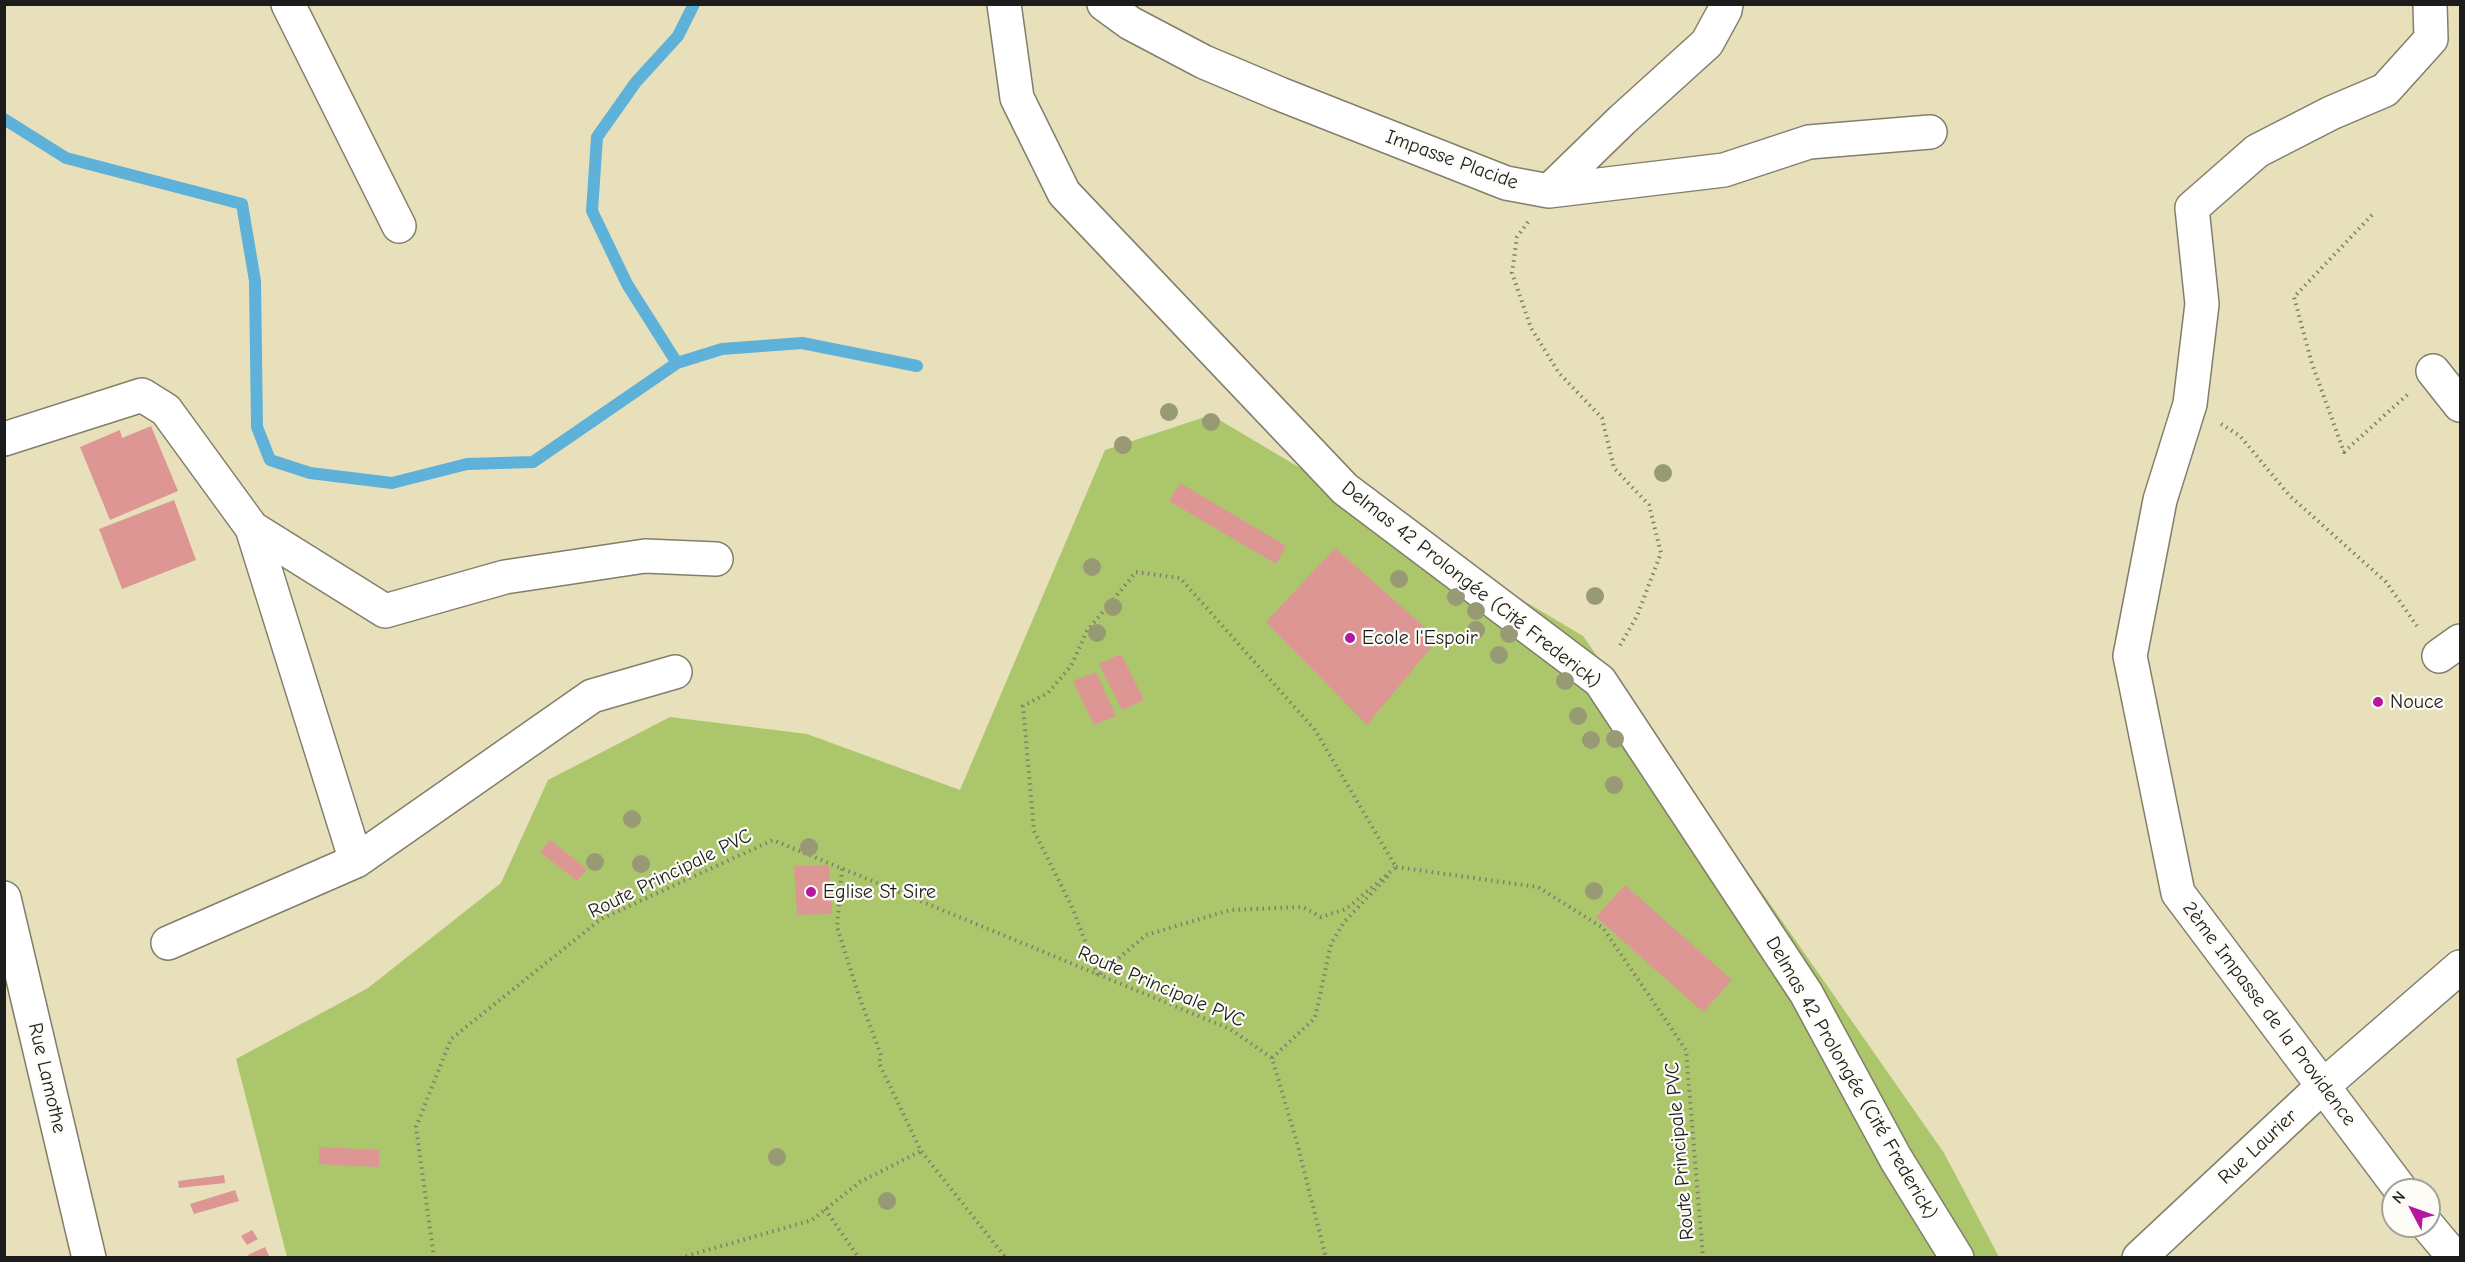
<!DOCTYPE html>
<meta charset="utf-8">
<style>
body{margin:0}
#map{position:relative;width:2465px;height:1262px;overflow:hidden;background:#e8e0ba;font-family:"Comic Neue",sans-serif}
canvas{display:block}
.frame{position:absolute;inset:0;border:6px solid #1c1c1c;pointer-events:none}
.north{position:absolute;left:2381px;top:1178px;width:60px;height:60px;box-sizing:border-box;background:#fdfcf7;border:2px solid #a3a29f;border-radius:50%;rotate:311deg;font-size:16px;font-weight:700;line-height:24px;text-align:center;color:#1c1c1c}
.north::after{content:'';display:block;margin:auto;width:21px;height:27px;background:#b5179e;clip-path:polygon(50% 0,100% 100%,50% 72%,0 100%)}
</style>
<div id="map">
<canvas width="2465" height="1262"></canvas>
<div class="frame"></div>
<div class="north">N</div>
</div>
<script>
const context = document.querySelector('canvas').getContext('2d');
context.lineJoin = 'round';
function fillPath(path, color) { context.fillStyle = color; context.fill(path, 'evenodd'); }
const poly = rows => new Path2D(rows.map(r => 'M' + r).join(''));
function strokePath(path, color, width, dash) { context.strokeStyle = color; context.lineWidth = width; context.lineCap = dash ? 'butt' : 'round'; context.setLineDash(dash || []); context.stroke(path); }
function drawText(font, color, halo, rows, align = 'center') {
  context.font = font + ' "Comic Neue",sans-serif'; context.lineWidth = 4.5; context.setLineDash([]); context.textBaseline = 'middle'; context.strokeStyle = halo; context.fillStyle = color; for (const [text, x, y, turn = 0] of rows) {
    context.save(); context.translate(x, y); context.rotate((+turn || 0) * Math.PI / 180); context.textAlign = isNaN(turn) ? turn : align; if (halo) context.strokeText(text, 0, 0); context.fillText(text, 0, 0); context.restore();
  }
}
const green = poly([
 [1211,415,1583,636,1944,1153,1999,1257,287,1257,236,1059,368,988,501,883,548,780,670,717,807,734,960,790,1105,450]
]);
const stream = poly([
 [4,119,66,158,242,204,255,281,257,427,270,460,310,473,392,483,467,464,533,462,677,363,722,349,802,343,917,366],
 [677,363,627,284,592,211,597,137,636,82,678,36,694,4]
]);
const building = poly([
 [151,426,178,491,110,520,80,447,120,430,122,438],
 [1180,483,1286,546,1276,564,1169,501],
 [174,500,196,560,122,589,99,529],
 [1335,548,1438,639,1367,725,1266,622],
 [1121,654,1144,700,1122,710,1099,664],
 [1096,672,1116,716,1094,725,1073,681],
 [550,840,587,869,577,881,540,852],
 [829,865,832,914,797,915,794,866],
 [1625,885,1732,980,1703,1012,1596,917],
 [319,1147,379,1150,379,1167,319,1164],
 [224,1175,225,1183,179,1188,178,1181],
 [235,1190,239,1201,194,1214,190,1204],
 [252,1230,258,1239,247,1245,241,1236],
 [265,1247,270,1258,250,1258,248,1255]
]);
const path = poly([
 [2372,215,2294,297,2312,364,2344,452,2408,394],
 [1528,222,1517,237,1512,273,1531,328,1559,373,1602,418,1614,468,1649,505,1661,553,1637,616,1618,649],
 [2221,424,2240,436,2289,495,2386,582,2417,626],
 [1136,572,1180,578,1315,730,1396,867,1346,909,1321,917,1303,907,1230,910,1146,935,1098,976,1073,909,1034,831,1023,706,1048,693,1071,666,1087,631,1136,572],
 [1396,867,1538,887,1603,928,1686,1050,1703,1258],
 [842,869,837,927,859,996,881,1055,879,1063,921,1151,1006,1258],
 [1272,1058,1315,1018,1331,944,1344,922,1388,876],
 [825,1209,859,1258],
 [434,1258,416,1127,451,1039,601,919,773,840,1230,1029,1272,1058,1296,1139,1326,1258],
 [680,1258,812,1220,860,1182,921,1151]
]);
const minor = poly([
 [288,4,399,226],
 [1004,4,1017,98,1064,193,1345,489,1600,681,1806,993,1896,1159,1957,1258],
 [1104,4,1130,23,1204,62,1280,94,1506,183,1549,191,1724,170,1809,142,1930,132],
 [1549,191,1622,120,1707,43,1725,10,1726,4],
 [2433,371,2460,405],
 [4,439,142,395,166,410,252,528,356,861],
 [252,528,385,611,505,577,645,556,716,559],
 [2439,656,2460,641],
 [4,898,89,1258],
 [168,943,356,861,592,696,675,672],
 [2401,1190,2178,893,2130,656,2160,500,2190,404,2202,304,2192,208,2257,151,2331,113,2385,90,2431,39,2430,4],
 [2428,1226,2455,1258],
 [2139,1258,2323,1086,2460,967]
]);
const trees = [
 [1169,412],
 [1211,422],
 [1123,445],
 [1663,473],
 [1092,567],
 [1399,579],
 [1595,596],
 [1456,597],
 [1113,607],
 [1476,611],
 [1476,630],
 [1097,633],
 [1509,634],
 [1499,655],
 [1565,681],
 [1578,716],
 [1615,739],
 [1591,740],
 [1614,785],
 [632,819],
 [809,847],
 [595,862],
 [641,864],
 [1594,891],
 [777,1157],
 [887,1201]
];
const markers = [
 [1350,638,6,"#b5179e"],
 [2378,702,6,"#b5179e"],
 [811,892,6,"#b5179e"]
];
const streetNames = [
 ["Impasse Placide",1452,160,20],
 ["Delmas 42 Prolongée (Cité Frederick)",1471,585,38],
 ["Route Principale PVC",670,874,-26],
 ["Route Principale PVC",1161,987,23],
 ["2ème Impasse de la Providence",2269,1014,53],
 ["Rue Lamothe",47,1078,77],
 ["Delmas 42 Prolongée (Cité Frederick)",1851,1078,60],
 ["Rue Laurier",2258,1147,-43],
 ["Route Principale PVC",1680,1151,-95]
];
const poiNames = [
 ["Ecole l'Espoir",1362,638],
 ["Nouce",2390,702],
 ["Eglise St Sire",823,892]
];
fillPath(green, '#acc66c');
strokePath(stream, '#5eb1d9', 12);
fillPath(building, '#dd9694');
strokePath(minor, '#827e6b', 36);
strokePath(path, '#827e6b', 4, [1.5, 4.5]);
strokePath(minor, '#fff', 33);
context.fillStyle = '#989a75';
for (const [x, y] of trees) { context.beginPath(); context.arc(x, y, 9, 0, 2 * Math.PI); context.fill(); }
for (const [x, y, r, color] of markers) { const dot = new Path2D(); dot.arc(x, y, r, 0, 2 * Math.PI); context.fillStyle = color; context.fill(dot); strokePath(dot, '#fdfcf7', 2); }
drawText('20px', '#1c1c1c', '#fdfcf7', streetNames);
drawText('20px', '#1c1c1c', '#fdfcf7', poiNames, 'left');
</script>
